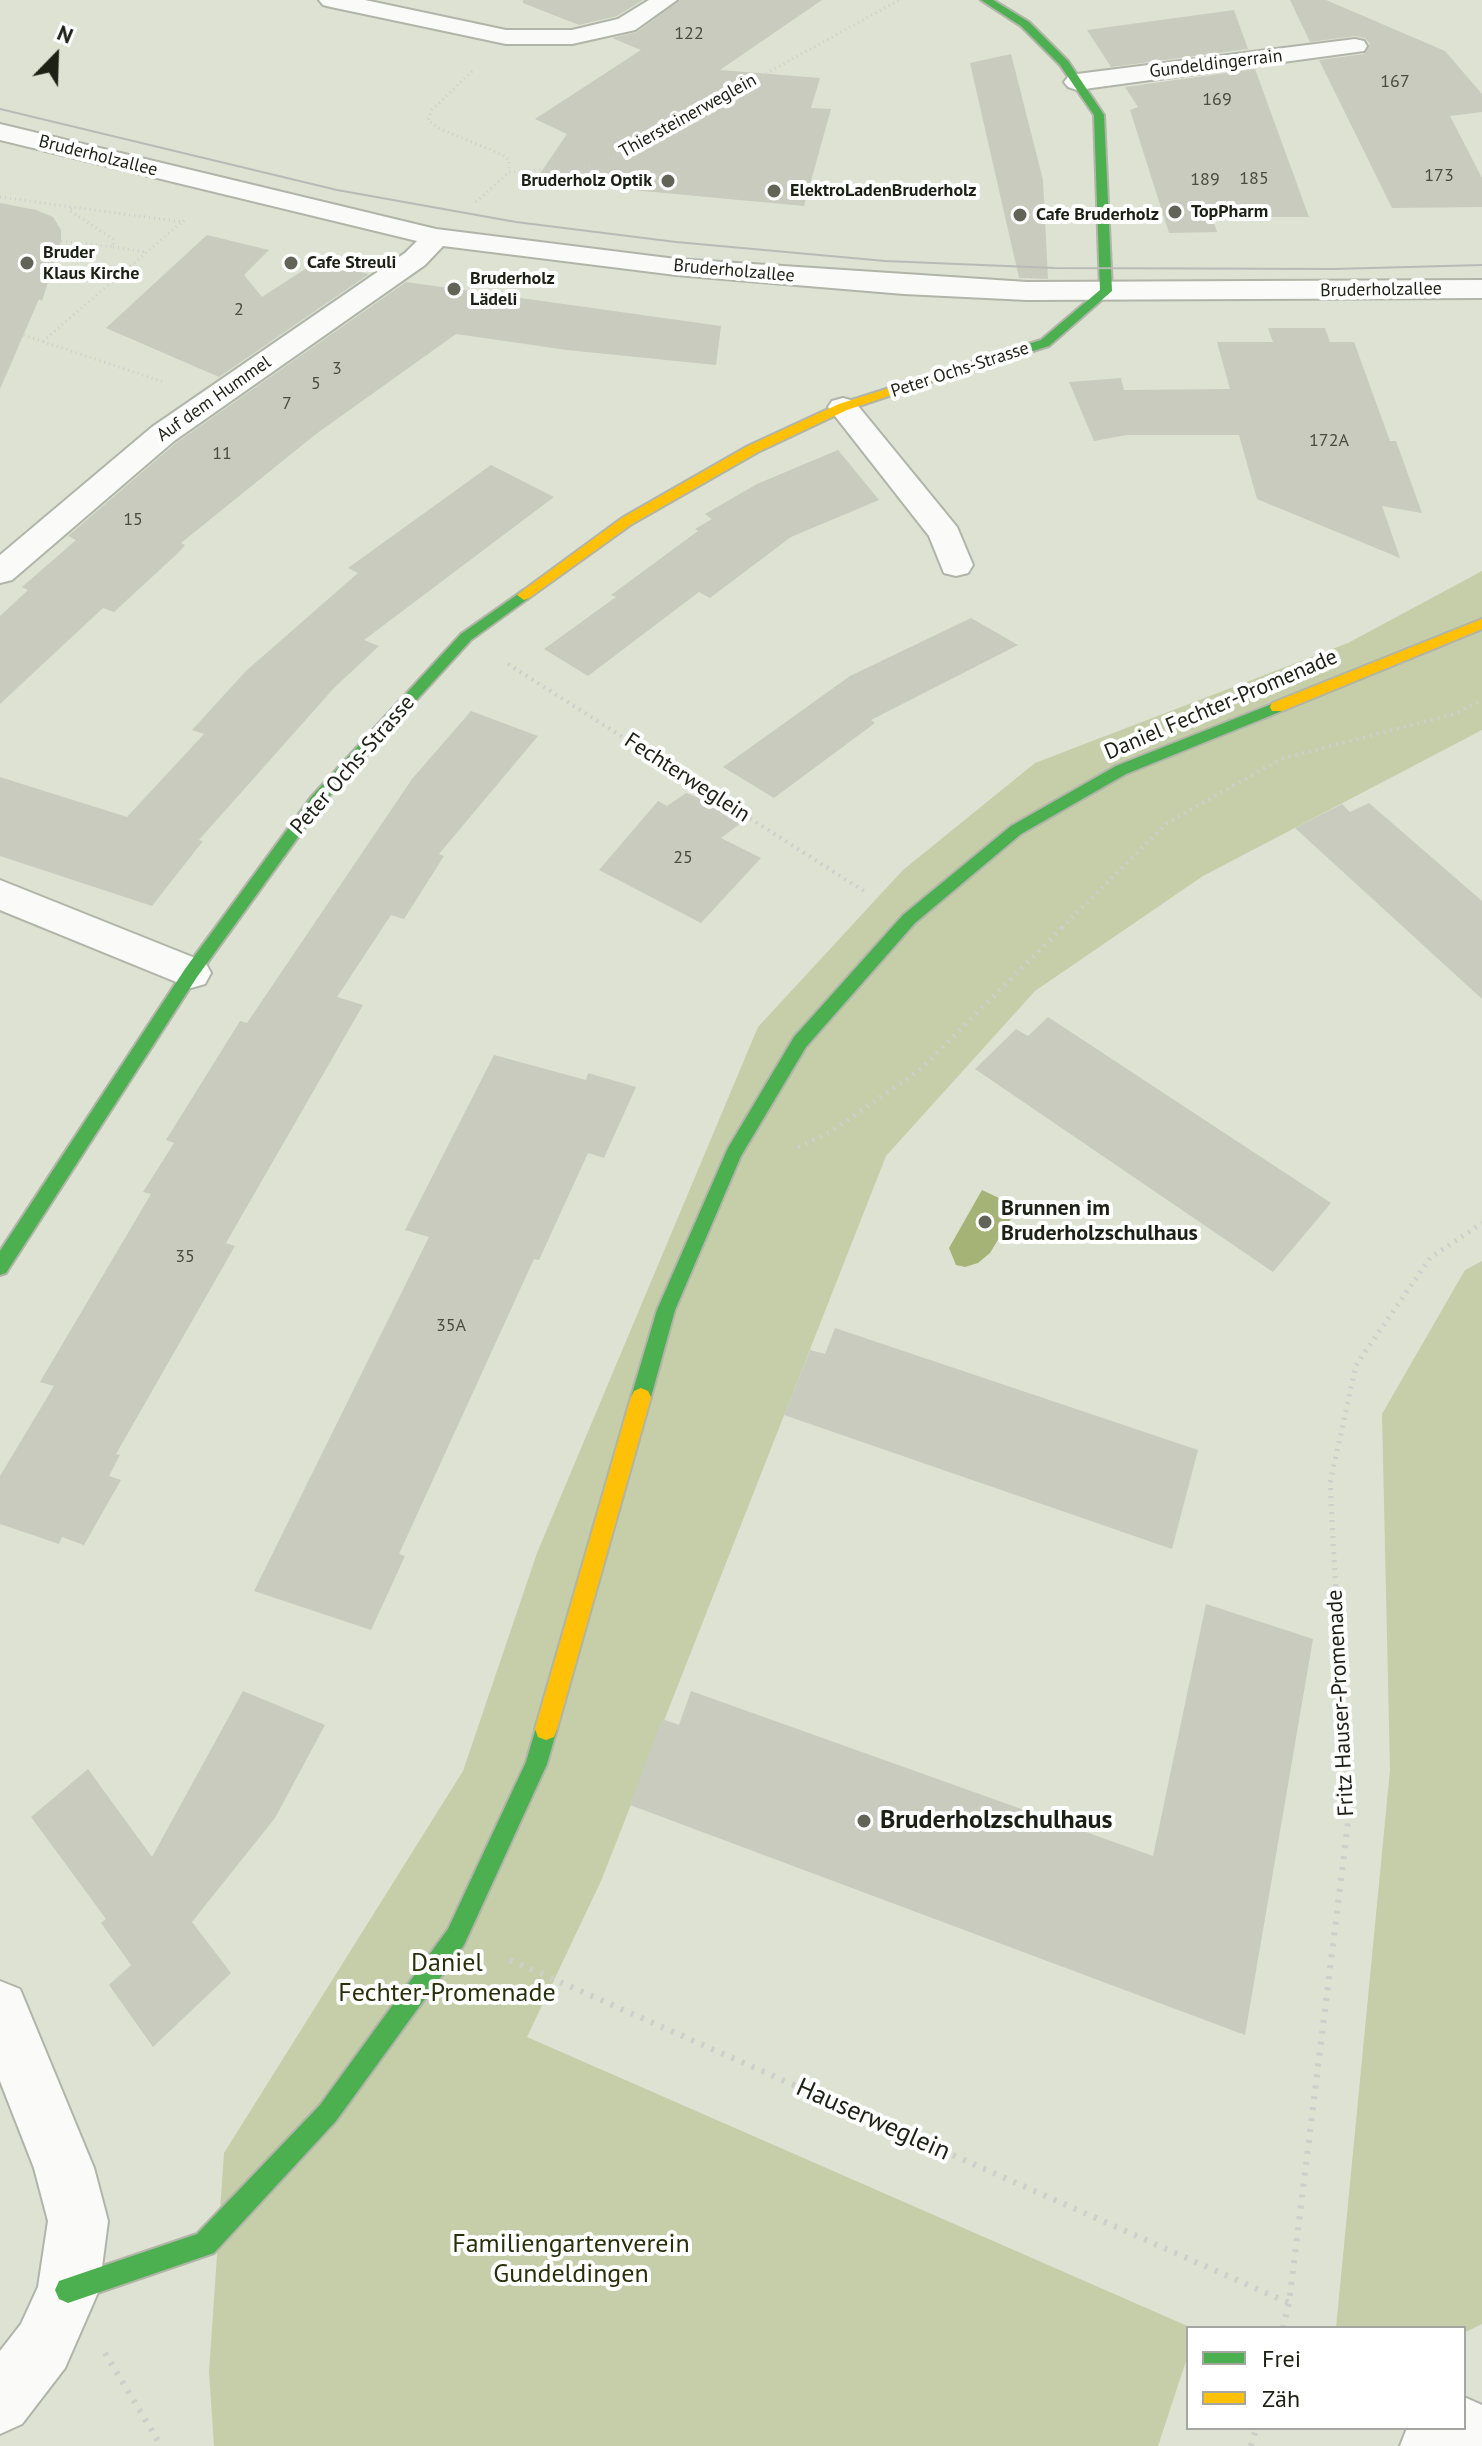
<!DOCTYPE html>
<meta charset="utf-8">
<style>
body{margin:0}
#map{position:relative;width:1482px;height:2446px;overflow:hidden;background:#dee2d2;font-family:"PT Sans",sans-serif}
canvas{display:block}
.legend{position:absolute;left:1186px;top:2326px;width:280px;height:104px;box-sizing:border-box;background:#fff;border:2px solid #a5a6a1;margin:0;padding:10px 14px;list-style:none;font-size:24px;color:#1d2015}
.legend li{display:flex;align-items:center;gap:16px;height:40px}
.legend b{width:40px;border:2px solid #a5a6a1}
.north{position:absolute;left:16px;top:16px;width:80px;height:80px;-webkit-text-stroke:6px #fff;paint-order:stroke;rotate:23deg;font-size:22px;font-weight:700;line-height:32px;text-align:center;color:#1d2015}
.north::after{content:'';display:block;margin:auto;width:28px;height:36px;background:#1d2015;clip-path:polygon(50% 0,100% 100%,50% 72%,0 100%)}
</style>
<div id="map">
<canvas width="1482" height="2446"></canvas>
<ul class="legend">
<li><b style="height:10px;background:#4caf50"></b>Frei</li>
<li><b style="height:10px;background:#ffc107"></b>Zäh</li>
</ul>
<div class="north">N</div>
</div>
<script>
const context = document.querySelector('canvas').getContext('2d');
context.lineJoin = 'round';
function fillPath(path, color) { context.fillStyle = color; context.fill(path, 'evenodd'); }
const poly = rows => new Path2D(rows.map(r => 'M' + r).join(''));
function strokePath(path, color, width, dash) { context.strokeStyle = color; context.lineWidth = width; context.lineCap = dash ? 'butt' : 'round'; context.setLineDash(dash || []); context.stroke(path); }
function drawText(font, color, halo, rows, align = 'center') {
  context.font = font + ' "PT Sans",sans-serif'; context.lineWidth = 8; context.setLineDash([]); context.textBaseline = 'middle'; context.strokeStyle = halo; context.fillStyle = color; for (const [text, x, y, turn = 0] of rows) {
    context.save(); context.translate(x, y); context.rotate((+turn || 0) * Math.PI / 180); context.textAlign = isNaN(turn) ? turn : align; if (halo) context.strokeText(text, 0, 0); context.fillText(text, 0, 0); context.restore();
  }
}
const green = poly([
 [1482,571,1482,730,1203,876,1035,991,886,1156,601,1881,527,2037,1192,2328,1188,2328,1188,2355,1158,2446,214,2446,209,2372,224,2153,463,1771,537,1553,758,1027,903,870,1035,763,1348,643],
 [1482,1261,1482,2324,1464,2333,1464,2328,1336,2328,1390,1770,1382,1414,1465,1270]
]);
const water = poly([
 [982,1190,1018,1207,990,1253,978,1263,965,1267,956,1265,949,1248]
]);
const building = poly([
 [523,0,643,0,617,16,579,25,523,3],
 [680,0,822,0,720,70,820,78,811,108,831,109,804,206,535,181,567,134,535,119,641,50,612,38,637,32],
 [1290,0,1326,0,1445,51,1482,94,1482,112,1450,116,1482,178,1482,207,1392,208,1319,60,1364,54,1370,44,1365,38,1355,36,1310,42],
 [1234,10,1248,49,1111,67,1087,30],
 [1011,54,1043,180,1048,279,1019,278,970,63],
 [1255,69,1309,217,1212,217,1217,232,1169,233,1130,110,1138,107,1125,87],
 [0,203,36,210,53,217,61,230,61,241,42,301,39,299,0,389],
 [207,235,269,250,244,275,262,297,316,262,369,274,219,377,106,328],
 [406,282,721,326,716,365,567,350,456,334,316,434,181,543,185,545,178,553,114,612,103,608,0,704,0,616,28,590,22,587,76,540,68,536,176,443],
 [1268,328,1325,328,1330,342,1354,342,1390,441,1396,441,1422,513,1382,506,1400,558,1257,499,1239,435,1127,435,1094,441,1069,382,1121,378,1124,390,1230,389,1217,342,1273,342],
 [838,450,879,500,791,537,710,598,699,592,588,676,544,649,616,597,611,595,698,531,695,529,712,519,705,514,757,484],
 [491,465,554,497,364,640,379,646,334,688,199,840,203,841,152,906,0,856,0,777,127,817,204,734,192,730,246,671,358,573,348,568],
 [971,618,1018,645,871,720,875,723,774,798,723,767,850,676],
 [471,711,538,736,439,854,444,856,404,919,391,915,337,997,363,1005,226,1243,235,1246,116,1454,120,1455,109,1476,121,1480,84,1545,62,1537,59,1544,0,1524,0,1476,54,1386,40,1382,151,1194,143,1192,174,1143,166,1140,240,1021,247,1023,412,779],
 [686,793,749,817,721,838,761,858,701,923,599,870,658,801,667,806],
 [1369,803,1482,901,1482,999,1295,828,1342,804,1350,812],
 [1048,1017,1331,1203,1273,1272,975,1069,1016,1029,1028,1036],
 [494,1055,586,1080,588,1073,636,1087,604,1158,588,1153,539,1260,534,1259,399,1554,405,1556,371,1630,254,1591,429,1237,405,1230],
 [835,1328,1198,1450,1172,1549,784,1415,810,1350,825,1354],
 [1206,1604,1313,1639,1245,2035,630,1805,662,1719,679,1725,691,1691,1153,1856],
 [243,1691,325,1725,275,1818,192,1922,231,1973,153,2047,109,1985,131,1965,101,1923,106,1919,31,1817,88,1769,152,1857]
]);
const pathFar3 = poly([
 [472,71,432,110,428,120,438,128,503,155,509,160,509,172],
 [0,197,72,207],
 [476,202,509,172,584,167,617,156,899,0],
 [61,241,113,247,113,239,69,210,72,207,183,222,185,219],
 [113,247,145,252],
 [0,327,163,382],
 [43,341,182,222]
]);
const pathFar2 = poly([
 [508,664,867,893],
 [1062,928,1167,823,1281,759,1454,714,1482,700]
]);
const pathFar1 = poly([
 [798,1147,829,1133,921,1069,1064,926],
 [1336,1594,1330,1483,1356,1365,1430,1258,1482,1223]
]);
const path = poly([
 [510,1960,1289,2303],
 [1283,2328,1289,2303,1349,1814,1336,1592],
 [105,2353,161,2446],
 [1251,2446,1256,2428]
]);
const street = poly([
 [319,0,365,0,506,30,572,30,618,19,649,0,677,0,635,30,572,44,506,44,331,7,323,5,319,0],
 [1355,39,1364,41,1367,46,1364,51,1077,90,1068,87,1064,82,1068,77,1077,74,1355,39],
 [0,124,436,229,676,259,1027,282,1482,280,1482,298,1027,300,904,294,676,275,443,246,425,265,174,441,12,580,0,583,0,555,152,427,405,253,417,241,0,140,0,124],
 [843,398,854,401,957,527,973,565,968,573,956,576,944,573,929,536,828,407,832,401,843,398],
 [0,880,205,962,211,973,205,984,191,988,0,910,0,880],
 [0,1981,20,1989,94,2168,108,2221,99,2290,65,2368,22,2424,0,2434,0,2351,21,2324,38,2287,48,2221,34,2168,0,2081,0,1981],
 [1464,2397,1482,2405,1482,2446,1400,2446,1407,2428,1464,2428,1464,2397]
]);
const fast = poly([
 [981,0,993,0,1029,22,1068,61,1104,115,1112,291,1049,346,960,374,954,370,956,367,1041,340,1100,290,1094,115,1060,65,1021,26,981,0],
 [524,590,531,595,529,598,471,640,322,804,197,977,6,1273,0,1275,0,1251,185,969,312,796,461,634,524,590],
 [1277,702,1282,703,1282,711,1126,774,1021,834,915,923,806,1047,741,1156,675,1310,651,1397,648,1403,641,1406,634,1403,631,1397,657,1310,728,1148,794,1037,903,915,1011,826,1116,766,1277,702],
 [546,1718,554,1721,557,1729,547,1764,464,1945,336,2121,214,2253,68,2303,59,2299,55,2290,59,2281,197,2234,320,2105,448,1929,526,1762,538,1721,546,1718]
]);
const slow = poly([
 [956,367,966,370,847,410,758,452,632,524,529,598,524,600,517,595,622,518,748,446,839,404,956,367],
 [1482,619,1482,629,1282,711,1272,711,1270,707,1272,703,1482,619],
 [641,1388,648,1391,651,1397,557,1729,554,1737,546,1740,538,1737,535,1729,631,1397,634,1391,641,1388]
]);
const tram = poly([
 [0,109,337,190,516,222,676,242,885,261,1054,268,1334,269,1482,265]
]);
const markers = [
 [668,181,8,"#616457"],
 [774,191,8,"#616457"],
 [1175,212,8,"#616457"],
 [1020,215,8,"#616457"],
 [27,263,8,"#616457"],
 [291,263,8,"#616457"],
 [454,289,8,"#616457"],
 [985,1222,8,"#616457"],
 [864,1821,8,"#616457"]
];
const numberNames = [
 ["122",689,34],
 ["167",1395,82],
 ["169",1217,100],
 ["173",1439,176],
 ["185",1254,179],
 ["189",1205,180],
 ["2",239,310],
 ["3",337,369],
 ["5",316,384],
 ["7",287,404],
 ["172A",1329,441],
 ["11",222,454],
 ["15",133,520],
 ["25",683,858],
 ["35",185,1257],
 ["35A",451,1326]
];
const farStreetnames = [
 ["Gundeldingerrain",1216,64,-7],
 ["Thiersteinerweglein",688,116,-29],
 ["Bruderholzallee",98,156,14],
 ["Bruderholzallee",734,271,5],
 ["Bruderholzallee",1381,290,-1],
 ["Peter Ochs-Strasse",960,370,-18],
 ["Auf dem Hummel",214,399,-35]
];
const farPoinames = [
 ["Bruderholz Optik",652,181,"right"],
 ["ElektroLadenBruderholz",790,191],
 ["TopPharm",1191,212],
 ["Cafe Bruderholz",1036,215],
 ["Bruder",43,253],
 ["Klaus Kirche",43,274],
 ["Cafe Streuli",307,263],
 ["Bruderholz",470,279],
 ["Lädeli",470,300]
];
const streetNames = [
 ["Daniel Fechter-Promenade",1221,705,-23],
 ["Peter Ochs-Strasse",353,765,-49],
 ["Fechterweglein",687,778,33],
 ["Fritz Hauser-Promenade",1341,1703,-93]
];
const poiNames = [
 ["Brunnen im",1001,1209],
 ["Bruderholzschulhaus",1001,1234]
];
const nearPoinames = [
 ["Bruderholzschulhaus",880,1821]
];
const nearParknames = [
 ["Daniel",447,1964],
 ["Fechter-Promenade",447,1994],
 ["Familiengartenverein",571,2245],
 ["Gundeldingen",571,2275]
];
const nearStreetnames = [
 ["Hauserweglein",873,2120,24]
];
fillPath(green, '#c5cea9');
fillPath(water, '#a6b376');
fillPath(building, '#c8cbbe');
strokePath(street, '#b1b4a8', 4);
strokePath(fast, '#b1b4a8', 4);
strokePath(slow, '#b1b4a8', 4);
strokePath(pathFar3, '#cececa', 3, [1, 4]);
strokePath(pathFar2, '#cececa', 4, [2, 5]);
strokePath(pathFar1, '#cececa', 5, [2, 6]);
strokePath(path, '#cececa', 6, [3, 8]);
fillPath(street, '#fafbf8');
fillPath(fast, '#4caf50');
fillPath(slow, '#ffc107');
strokePath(tram, '#b9bab7', 2);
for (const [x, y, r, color] of markers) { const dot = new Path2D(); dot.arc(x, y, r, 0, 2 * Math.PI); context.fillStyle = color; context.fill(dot); strokePath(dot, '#fff', 3); }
drawText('18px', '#4a4c41', null, numberNames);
drawText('18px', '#1d2015', '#fff', farStreetnames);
drawText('bold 18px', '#1d2015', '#fff', farPoinames, 'left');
drawText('22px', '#1d2015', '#fff', streetNames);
drawText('bold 22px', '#1d2015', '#fff', poiNames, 'left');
drawText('bold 26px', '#1d2015', '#fff', nearPoinames, 'left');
drawText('26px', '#282f0b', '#fff', nearParknames);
drawText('26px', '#1d2015', '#fff', nearStreetnames);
</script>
